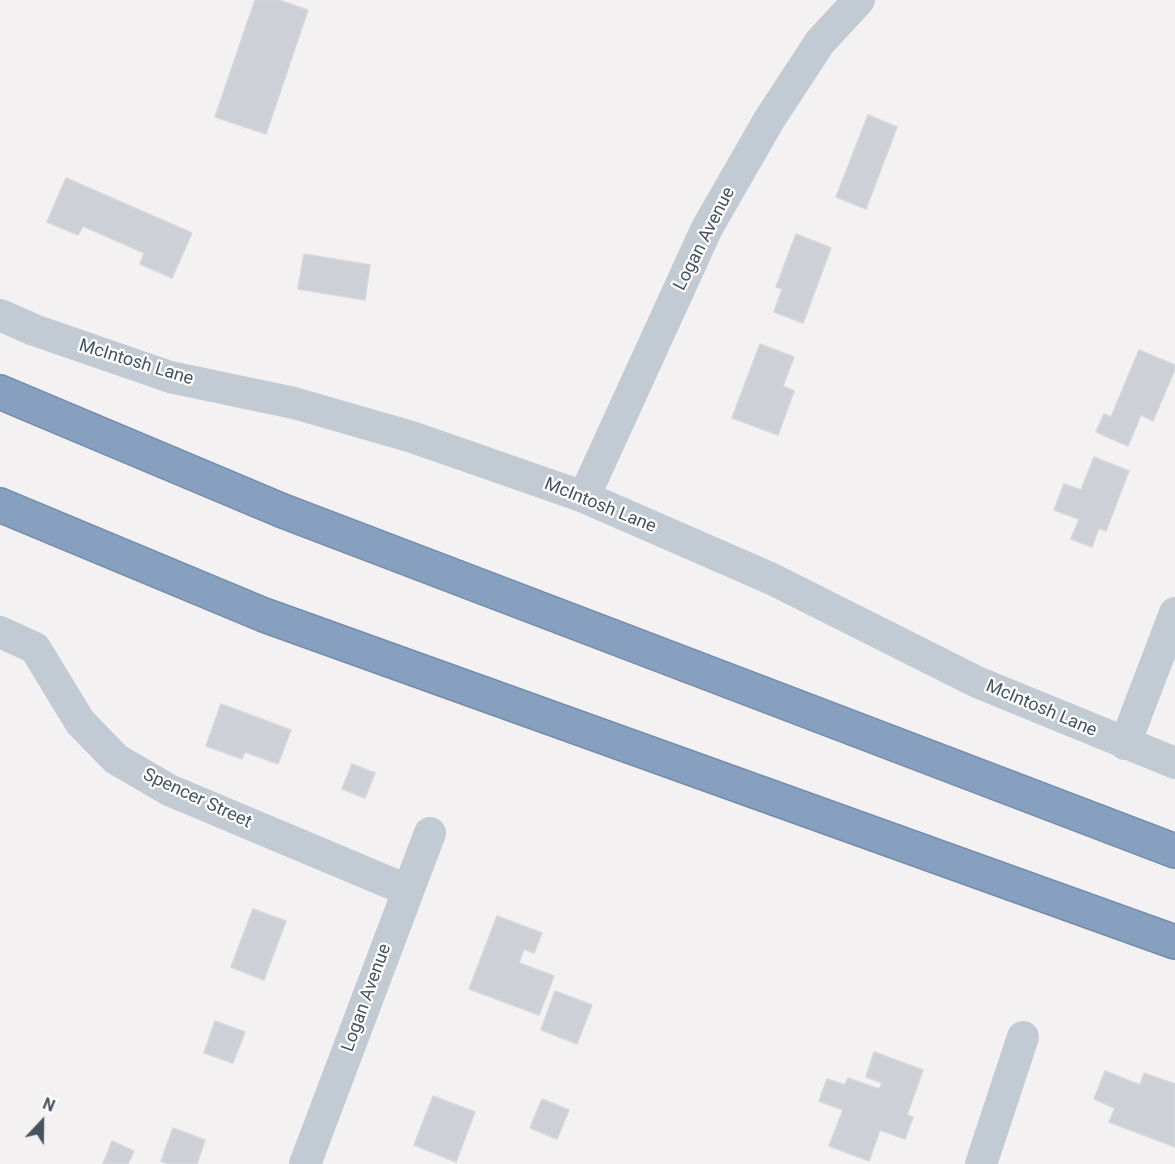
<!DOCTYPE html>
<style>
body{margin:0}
#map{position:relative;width:1175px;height:1164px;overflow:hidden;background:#f3f1f1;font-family:Roboto,sans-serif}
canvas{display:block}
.north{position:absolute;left:12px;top:1092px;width:60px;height:60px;-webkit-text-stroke:4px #fff;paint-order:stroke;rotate:22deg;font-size:16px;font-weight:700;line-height:24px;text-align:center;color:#48535f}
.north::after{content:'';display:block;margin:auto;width:21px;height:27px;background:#48535f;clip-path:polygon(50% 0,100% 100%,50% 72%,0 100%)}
</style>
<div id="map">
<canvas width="1175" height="1164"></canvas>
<div class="north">N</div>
</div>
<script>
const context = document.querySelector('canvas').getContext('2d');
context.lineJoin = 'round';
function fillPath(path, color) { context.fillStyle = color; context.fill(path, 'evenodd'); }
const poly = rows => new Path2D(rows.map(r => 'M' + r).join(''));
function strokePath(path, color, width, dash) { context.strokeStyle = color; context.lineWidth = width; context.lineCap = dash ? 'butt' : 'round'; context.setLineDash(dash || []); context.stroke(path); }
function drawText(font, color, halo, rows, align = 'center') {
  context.font = font + ' Roboto,sans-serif'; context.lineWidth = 4.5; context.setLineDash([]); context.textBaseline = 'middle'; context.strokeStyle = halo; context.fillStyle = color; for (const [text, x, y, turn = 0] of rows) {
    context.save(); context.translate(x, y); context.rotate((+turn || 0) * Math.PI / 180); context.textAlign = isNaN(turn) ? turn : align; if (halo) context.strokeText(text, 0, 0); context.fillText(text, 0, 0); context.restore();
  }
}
const building = poly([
 [255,0,279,0,308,10,266,134,215,117,255,0],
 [868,115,897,127,866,209,836,197,868,115],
 [66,178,192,233,172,278,140,264,144,253,83,226,78,235,47,222,66,178],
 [796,234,831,248,803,323,774,312,782,289,776,287,796,234],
 [304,254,370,265,365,300,298,289,304,254],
 [760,344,794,357,783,386,794,391,778,435,732,418,760,344],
 [1139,350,1175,365,1175,369,1153,421,1141,415,1128,446,1096,432,1104,414,1111,417,1139,350],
 [1094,457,1129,471,1106,531,1099,528,1092,547,1071,539,1079,519,1054,510,1064,484,1081,490,1094,457],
 [221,704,291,730,278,764,245,752,242,759,206,746,221,704],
 [352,764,375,773,365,798,342,789,352,764],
 [253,909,286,921,264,980,231,967,253,909],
 [497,916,542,933,534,953,524,949,519,963,554,976,539,1015,469,989,497,916],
 [555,991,592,1005,577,1044,541,1030,555,991],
 [215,1021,245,1032,233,1063,204,1053,215,1021],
 [874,1052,923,1070,907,1115,913,1117,905,1139,880,1130,869,1161,829,1146,843,1110,819,1101,827,1079,845,1085,848,1078,879,1089,882,1083,866,1077,874,1052],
 [1105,1071,1140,1085,1144,1073,1175,1084,1175,1147,1109,1122,1115,1108,1094,1099,1105,1071],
 [433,1096,475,1112,456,1162,414,1145,433,1096],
 [542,1099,569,1110,557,1139,530,1128,542,1099],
 [173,1128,205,1140,197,1164,168,1164,161,1161,173,1128],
 [112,1141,134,1151,128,1164,103,1164,112,1141]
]);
const minor = poly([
 [0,315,34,330,170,377,294,403,412,437,584,497,772,579,977,682,1175,763],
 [584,497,707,228,769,120,820,42,859,0],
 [0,632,35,648,80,722,116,759,169,790,407,890],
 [1125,744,1175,613],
 [305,1164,430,833],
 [981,1164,1023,1037]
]);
const highway = poly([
 [0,392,283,511,1175,851],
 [0,505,264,615,1175,942]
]);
const streetNames = [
 ["Logan Avenue",705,239,-63],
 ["McIntosh Lane",136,363,17],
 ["McIntosh Lane",600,506,22],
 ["McIntosh Lane",1041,709,23],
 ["Spencer Street",197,799,25],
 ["Logan Avenue",367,998,-70]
];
fillPath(building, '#cdd0d6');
strokePath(building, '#d5d7dc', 1.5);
strokePath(highway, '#738bac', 36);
strokePath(minor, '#c2cad3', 32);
strokePath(highway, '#88a0c0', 33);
drawText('18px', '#48535f', '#fff', streetNames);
</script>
